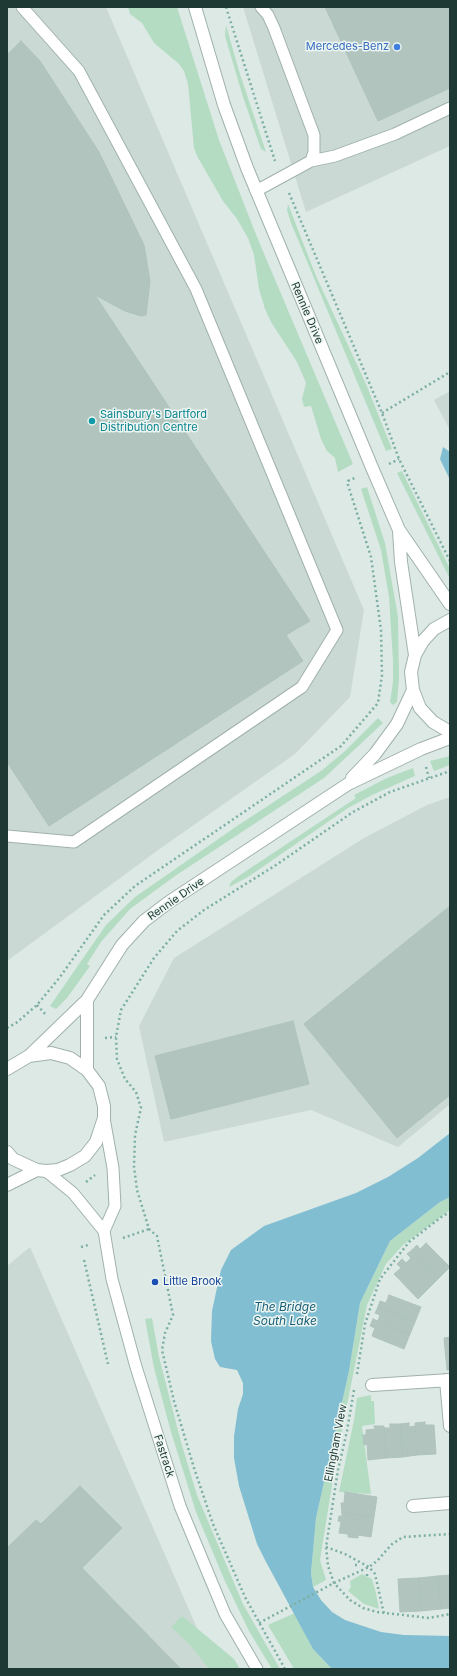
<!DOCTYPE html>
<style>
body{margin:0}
#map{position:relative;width:457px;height:1676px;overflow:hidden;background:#dde9e5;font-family:Inter,sans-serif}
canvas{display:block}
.frame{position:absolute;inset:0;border:8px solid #1e3934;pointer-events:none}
</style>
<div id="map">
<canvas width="457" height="1676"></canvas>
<div class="frame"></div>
</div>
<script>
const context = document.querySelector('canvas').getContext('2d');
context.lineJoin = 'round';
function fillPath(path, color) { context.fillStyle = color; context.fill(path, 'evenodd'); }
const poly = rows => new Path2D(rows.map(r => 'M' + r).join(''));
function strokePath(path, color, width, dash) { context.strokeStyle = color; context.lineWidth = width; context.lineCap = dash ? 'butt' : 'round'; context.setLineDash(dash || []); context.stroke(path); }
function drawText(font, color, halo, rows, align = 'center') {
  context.font = font + ' Inter,sans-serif'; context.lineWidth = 3; context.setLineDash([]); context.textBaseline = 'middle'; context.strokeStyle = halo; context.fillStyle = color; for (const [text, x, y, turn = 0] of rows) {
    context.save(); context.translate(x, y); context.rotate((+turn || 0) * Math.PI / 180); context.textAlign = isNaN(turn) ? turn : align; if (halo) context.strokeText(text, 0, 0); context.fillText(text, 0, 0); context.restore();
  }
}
const built = poly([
 [7,7,106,7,364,610,350,697,295,754,161,848,7,961],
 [243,7,450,7,450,146,306,212],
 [450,391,450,430,434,400],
 [450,797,450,1104,398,1147,311,1110,164,1142,139,1026,174,958,364,838,427,805],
 [30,1247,215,1669,7,1669,7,1266]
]);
const green = poly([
 [128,7,177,7,219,140,257,237,353,464,338,472,335,458,327,451,321,439,311,406,304,407,302,399,306,383,297,362,271,322,265,309,259,289,254,255,248,238,237,219,223,201,197,156,194,148,188,84,184,71,179,64,154,43,142,23,130,14],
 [226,25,239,71,266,152,261,149,243,97,225,36],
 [288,204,316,276,366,384,392,449,386,451,291,223,287,210],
 [402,471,450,569,450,579,397,473],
 [367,487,385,543,398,617,399,679,397,702,393,705,390,702,393,682,393,661,389,597,381,550,361,489],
 [378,718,383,723,324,778,175,876,130,909,101,942,87,964,90,966,67,998,56,1009,50,1006,106,925,135,897,237,826,321,771,344,752],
 [450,756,450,765,434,771,430,761],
 [413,768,415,776,372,795,348,808,248,877,229,887,231,882,240,875,356,798,354,795,387,778],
 [450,1197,450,1210,403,1245,386,1264,367,1305,336,1460,320,1560,326,1580,313,1587,311,1573,316,1518,349,1371,360,1303,390,1241,440,1202],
 [152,1318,159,1357,181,1442,197,1495,243,1604,280,1669,272,1669,249,1631,224,1579,196,1512,171,1432,154,1368,145,1319],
 [371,1395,371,1401,374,1401,375,1424,362,1426,371,1494,339,1492,354,1420,357,1398],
 [362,1574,372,1579,376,1593,379,1609,364,1604,348,1591,351,1587,350,1581],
 [295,1613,313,1649,332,1669,294,1669,268,1625],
 [182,1616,234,1659,240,1669,209,1669,190,1645,171,1627]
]);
const water = poly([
 [443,447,450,452,450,480,440,459],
 [450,1133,450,1197,440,1202,390,1241,360,1303,349,1371,316,1518,311,1573,313,1587,321,1600,332,1612,345,1620,381,1632,404,1635,450,1636,450,1669,332,1669,313,1649,265,1560,257,1544,239,1486,234,1458,234,1436,238,1409,243,1394,243,1383,237,1370,220,1367,215,1359,211,1341,212,1311,218,1283,221,1270,231,1250,264,1226,356,1193,388,1177,418,1158]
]);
const building = poly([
 [325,7,450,7,450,88,378,121,325,7],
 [21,41,40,61,99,152,144,245,150,281,146,315,141,316,125,311,95,295,310,621,286,635,303,661,49,826,7,762,7,55,21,41],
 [450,906,450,1095,397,1138,304,1024,450,906],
 [293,1021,309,1084,171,1119,155,1056,293,1021],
 [426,1243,450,1267,439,1278,412,1250,417,1245,420,1249,426,1243],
 [412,1250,439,1278,430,1287,406,1263,411,1258,407,1254,412,1250],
 [402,1259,430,1287,418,1299,394,1274,401,1268,397,1264,402,1259],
 [389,1295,421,1307,415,1322,378,1307,380,1301,386,1303,389,1295],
 [378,1307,415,1322,410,1334,378,1321,380,1315,375,1313,378,1307],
 [373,1319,410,1334,404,1349,372,1336,375,1328,370,1326,373,1319],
 [450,1337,450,1370,447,1370,444,1338,450,1337],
 [425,1422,425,1425,434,1425,436,1454,417,1455,415,1423,425,1422],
 [409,1423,409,1427,415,1426,417,1455,403,1457,400,1424,409,1423],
 [390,1424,400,1424,403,1457,386,1458,384,1428,390,1428,390,1424],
 [374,1426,384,1426,386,1458,368,1460,367,1444,364,1445,363,1435,366,1435,366,1430,375,1429,374,1426],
 [80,1486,122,1528,82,1568,181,1669,7,1669,7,1548,36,1520,41,1524,80,1486],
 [345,1492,377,1497,374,1517,342,1513,341,1503,344,1503,345,1492],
 [342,1513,374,1517,371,1537,358,1535,358,1538,348,1537,348,1534,339,1533,341,1522,338,1521,339,1516,342,1516,342,1513],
 [450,1575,450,1608,441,1609,438,1576,450,1575],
 [438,1576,441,1609,421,1611,419,1578,438,1576],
 [419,1578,421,1611,400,1612,398,1579,419,1578]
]);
const path = poly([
 [226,7,275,161],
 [289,193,382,413,399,459,450,561],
 [382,413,450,372],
 [389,464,399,459],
 [426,767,429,778],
 [37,1005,46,1015],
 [7,1028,16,1023,37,1005,60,977,104,915,135,886,341,746,378,703,382,675,381,630,371,557,348,485,348,481,357,477],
 [105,1038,116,1037],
 [86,1182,95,1175],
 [123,1238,149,1229],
 [81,1247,88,1245],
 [84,1260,108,1364],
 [357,1374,365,1324,380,1279,409,1242,444,1215,450,1213],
 [354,1390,347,1431,338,1470,326,1547,328,1566,334,1583,350,1600,363,1608,377,1612,429,1618,450,1614],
 [326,1547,345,1554,369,1567,375,1574,384,1614],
 [355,1565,357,1565],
 [367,1576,367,1574],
 [259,1623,334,1583,369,1567,377,1561,392,1544,403,1537,450,1534],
 [285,1669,245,1597,213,1524,194,1468,174,1401,162,1350,165,1333,173,1315,157,1236,149,1229,137,1190,134,1167,135,1135,141,1108,136,1092,125,1079,117,1059,116,1037,121,1010,154,958,177,931,204,910,276,865,353,812,390,792,450,771]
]);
const service = poly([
 [311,161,335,156,395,134,450,108],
 [256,191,311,161,314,152,314,135,274,28,268,15,261,7],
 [7,836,74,842,302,687,337,630,196,289,79,71,22,7],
 [46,1171,73,1193,104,1231,112,1279,136,1367,180,1506,225,1614,257,1669],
 [104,1231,115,1206,113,1168,104,1118]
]);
const minor = poly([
 [446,1380,450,1426],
 [372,1385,450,1380],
 [413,1506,450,1503]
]);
const tertiary = poly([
 [195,7,224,105,247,168,373,470,399,530,450,604],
 [399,531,401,562,415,655],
 [450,620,434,629,423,641,415,655,411,672,413,690,420,708,433,722,450,732],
 [352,778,375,754,397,724,413,690],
 [29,1056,87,1000],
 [7,1069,29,1056,51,1053,70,1058,87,1070,99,1086,104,1106,104,1118,96,1142,85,1156,70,1165,58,1170,46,1171,37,1170,13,1159,7,1152],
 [87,1070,87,1000,122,945,144,921,169,902,348,784,421,749,450,738],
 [7,1185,37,1170]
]);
const markers = [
 [397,47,4,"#3f7fe0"],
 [92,421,4,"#0f9aa8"],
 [155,1282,4,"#1a4fb4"]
];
const shopNames = [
 ["Mercedes-Benz",389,47]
];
const streetNames = [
 ["Rennie Drive",307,313,67],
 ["Rennie Drive",176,899,-35],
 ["Ellingham View",336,1443,-79],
 ["Fastrack",164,1456,72]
];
const cultureNames = [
 ["Sainsbury's Dartford",100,415],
 ["Distribution Centre",100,428]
];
const transitNames = [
 ["Little Brook",163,1282]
];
const waterNames = [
 ["The Bridge",285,1307],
 ["South Lake",285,1321]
];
fillPath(built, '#cbd9d4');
fillPath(green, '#b4dcc3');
fillPath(water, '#82bed1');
fillPath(building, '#b2c4be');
strokePath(building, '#afc3bd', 1);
strokePath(service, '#a0b1ac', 13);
strokePath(minor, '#a0b1ac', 14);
strokePath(tertiary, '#a0b1ac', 14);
strokePath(path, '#7caea3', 2.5, [2, 3]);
strokePath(service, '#fff', 11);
strokePath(minor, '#fff', 12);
strokePath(tertiary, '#fff', 12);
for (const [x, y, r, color] of markers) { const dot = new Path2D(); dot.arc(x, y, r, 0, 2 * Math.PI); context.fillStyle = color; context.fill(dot); strokePath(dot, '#edf6f2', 1.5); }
drawText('11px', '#366cbe', '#edf6f2', shopNames, 'right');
drawText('11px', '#1e3934', '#edf6f2', streetNames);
drawText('11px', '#0d838f', '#edf6f2', cultureNames, 'left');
drawText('11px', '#164399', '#edf6f2', transitNames, 'left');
drawText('italic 12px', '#185d76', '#edf6f2', waterNames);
</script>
